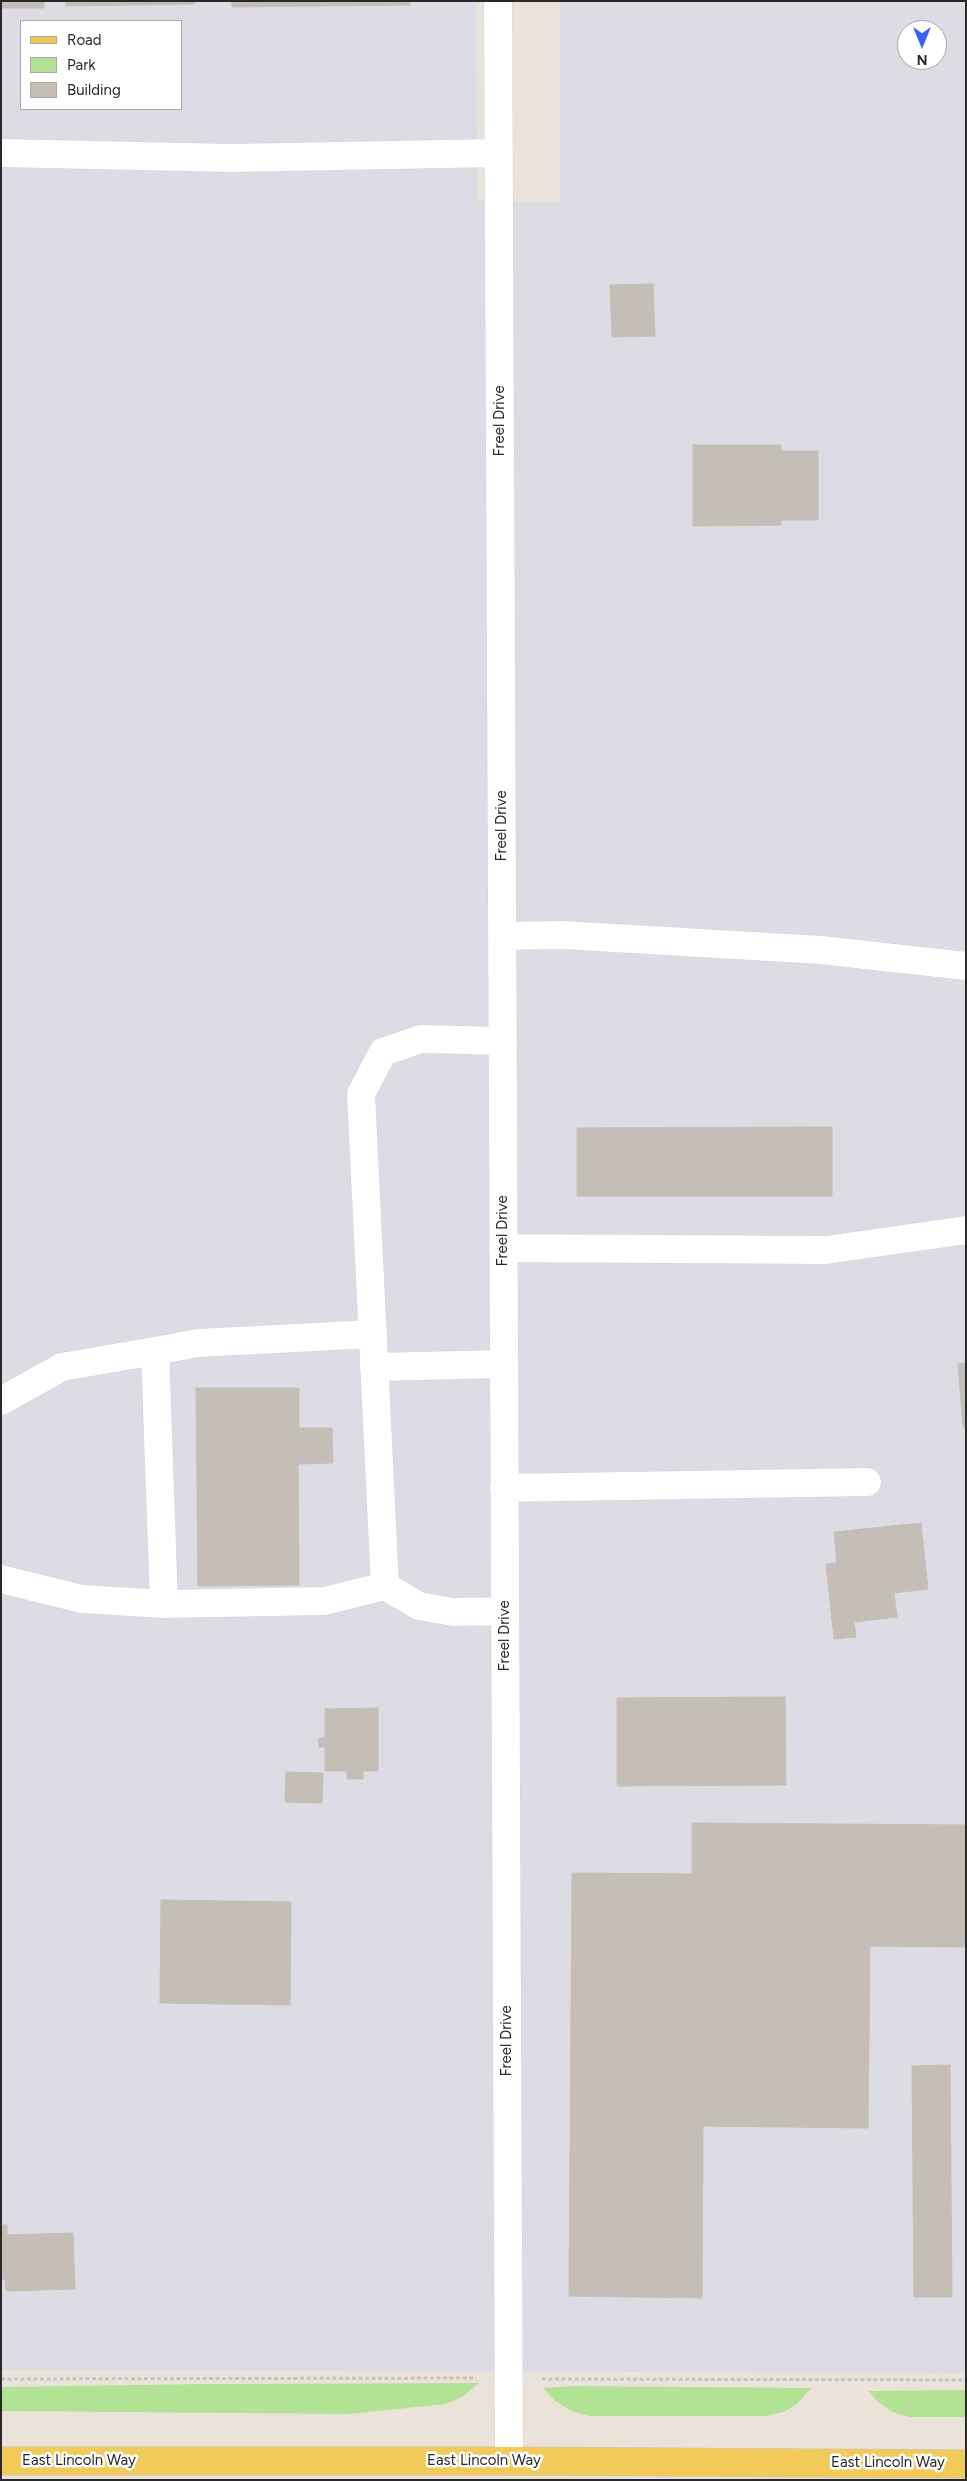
<!DOCTYPE html>
<style>
body{margin:0}
#map{position:relative;width:967px;height:2481px;overflow:hidden;background:#ebe3da;font-family:Figtree,sans-serif}
canvas{display:block}
.frame{position:absolute;inset:0;border:2px solid #292929;pointer-events:none}
.legend{position:absolute;left:20px;top:20px;width:162px;height:90px;box-sizing:border-box;background:#fff;border:1px solid #a9a9a9;margin:0;padding:6px 9px;list-style:none;font-size:15px;color:#292929}
.legend li{display:flex;align-items:center;gap:10px;height:25px}
.legend b{width:25px;border:1px solid #a9a9a9}
.north{position:absolute;left:897px;top:20px;width:50px;height:50px;box-sizing:border-box;background:#fff;border:1px solid #a9a9a9;border-radius:50%;rotate:180deg;font-size:14px;font-weight:700;line-height:20px;text-align:center;color:#292929}
.north::after{content:'';display:block;margin:auto;width:18px;height:22px;background:#3760fb;clip-path:polygon(50% 0,100% 100%,50% 72%,0 100%)}
</style>
<div id="map">
<canvas width="967" height="2481"></canvas>
<div class="frame"></div>
<ul class="legend">
<li><b style="height:6px;background:#f1ca59"></b>Road</li>
<li><b style="height:14px;background:#b2e395"></b>Park</li>
<li><b style="height:14px;background:#c4beb6"></b>Building</li>
</ul>
<div class="north">N</div>
</div>
<script>
const context = document.querySelector('canvas').getContext('2d');
context.lineJoin = 'round';
function fillPath(path, color) { context.fillStyle = color; context.fill(path, 'evenodd'); }
const poly = rows => new Path2D(rows.map(r => 'M' + r).join(''));
function strokePath(path, color, width, dash) { context.strokeStyle = color; context.lineWidth = width; context.lineCap = dash ? 'butt' : 'round'; context.setLineDash(dash || []); context.stroke(path); }
function drawText(font, color, halo, rows, align = 'center') {
  context.font = font + ' Figtree,sans-serif'; context.lineWidth = 5; context.setLineDash([]); context.textBaseline = 'middle'; context.strokeStyle = halo; context.fillStyle = color; for (const [text, x, y, turn = 0] of rows) {
    context.save(); context.translate(x, y); context.rotate((+turn || 0) * Math.PI / 180); context.textAlign = isNaN(turn) ? turn : align; if (halo) context.strokeText(text, 0, 0); context.fillText(text, 0, 0); context.restore();
  }
}
const industrial = poly([
 [1,1,476,1,477,201,560,202,560,1,966,1,966,2373,1,2370],
 [21,21,181,21,181,109,21,109],
 [907,30,937,30,937,60,907,60]
]);
const green = poly([
 [479,2383,462,2397,446,2404,349,2414,1,2411,1,2387,205,2384],
 [571,2386,811,2388,797,2404,784,2412,765,2416,589,2416,571,2411,554,2400,543,2388],
 [966,2390,966,2417,909,2417,892,2412,877,2401,869,2391]
]);
const building = poly([
 [1,1,44,1,44,8,1,8,1,1],
 [66,1,195,1,195,4,66,6,66,1],
 [232,1,410,1,410,5,232,7,232,1],
 [653,284,655,336,612,337,610,285,653,284],
 [693,445,781,445,781,451,818,451,818,520,781,520,781,525,693,526,693,445],
 [832,1127,832,1196,577,1196,577,1128,832,1127],
 [966,1363,966,1427,963,1427,958,1364,966,1363],
 [196,1388,299,1388,299,1428,332,1428,333,1463,298,1464,299,1585,198,1586,196,1388],
 [921,1523,928,1589,894,1593,897,1617,854,1622,856,1637,834,1639,826,1564,837,1563,834,1532,921,1523],
 [785,1697,786,1785,617,1786,617,1698,785,1697],
 [378,1708,378,1771,363,1771,363,1779,347,1779,347,1771,325,1771,325,1747,319,1747,319,1738,325,1738,325,1709,378,1708],
 [286,1772,323,1773,322,1803,285,1802,286,1772],
 [692,1823,966,1825,966,1947,870,1946,868,2128,703,2126,702,2298,569,2296,572,1873,692,1874,692,1823],
 [161,1900,291,1902,290,2005,160,2003,161,1900],
 [950,2065,952,2297,914,2297,912,2066,950,2065],
 [1,2225,7,2225,7,2235,73,2233,75,2289,6,2291,5,2279,1,2279,1,2225]
]);
const path = poly([
 [1,2379,476,2378],
 [542,2379,966,2380]
]);
const minor = poly([
 [498,1,509,2461],
 [1,153,231,158,498,153],
 [502,936,563,935,821,950,966,966],
 [503,1041,421,1039,383,1052,361,1094,385,1586,419,1606,453,1612,505,1611],
 [503,1248,826,1250,966,1230],
 [373,1334,198,1343,155,1351,164,1604,325,1601,385,1586],
 [374,1367,504,1364],
 [1,1401,62,1367,155,1351],
 [504,1488,867,1482],
 [1,1579,82,1599,164,1604]
]);
const major = poly([
 [1,2461,509,2461,966,2464]
]);
const streetNames = [
 ["Freel Drive",500,421,-90],
 ["Freel Drive",502,826,-90],
 ["Freel Drive",503,1231,-90],
 ["Freel Drive",505,1636,-90],
 ["Freel Drive",507,2041,-90],
 ["East Lincoln Way",79,2461],
 ["East Lincoln Way",484,2461],
 ["East Lincoln Way",888,2463]
];
fillPath(industrial, '#dddbe3');
fillPath(green, '#b2e395');
fillPath(building, '#c4beb6');
strokePath(building, '#c6bfb4', 1);
strokePath(minor, '#cfd3e2', 29);
strokePath(major, '#c3c3c3', 29);
strokePath(path, '#c3c3c3', 3, [4, 2.5]);
strokePath(minor, '#fff', 28);
strokePath(major, '#f1ca59', 28);
drawText('15px', '#292929', '#fff', streetNames);
</script>
